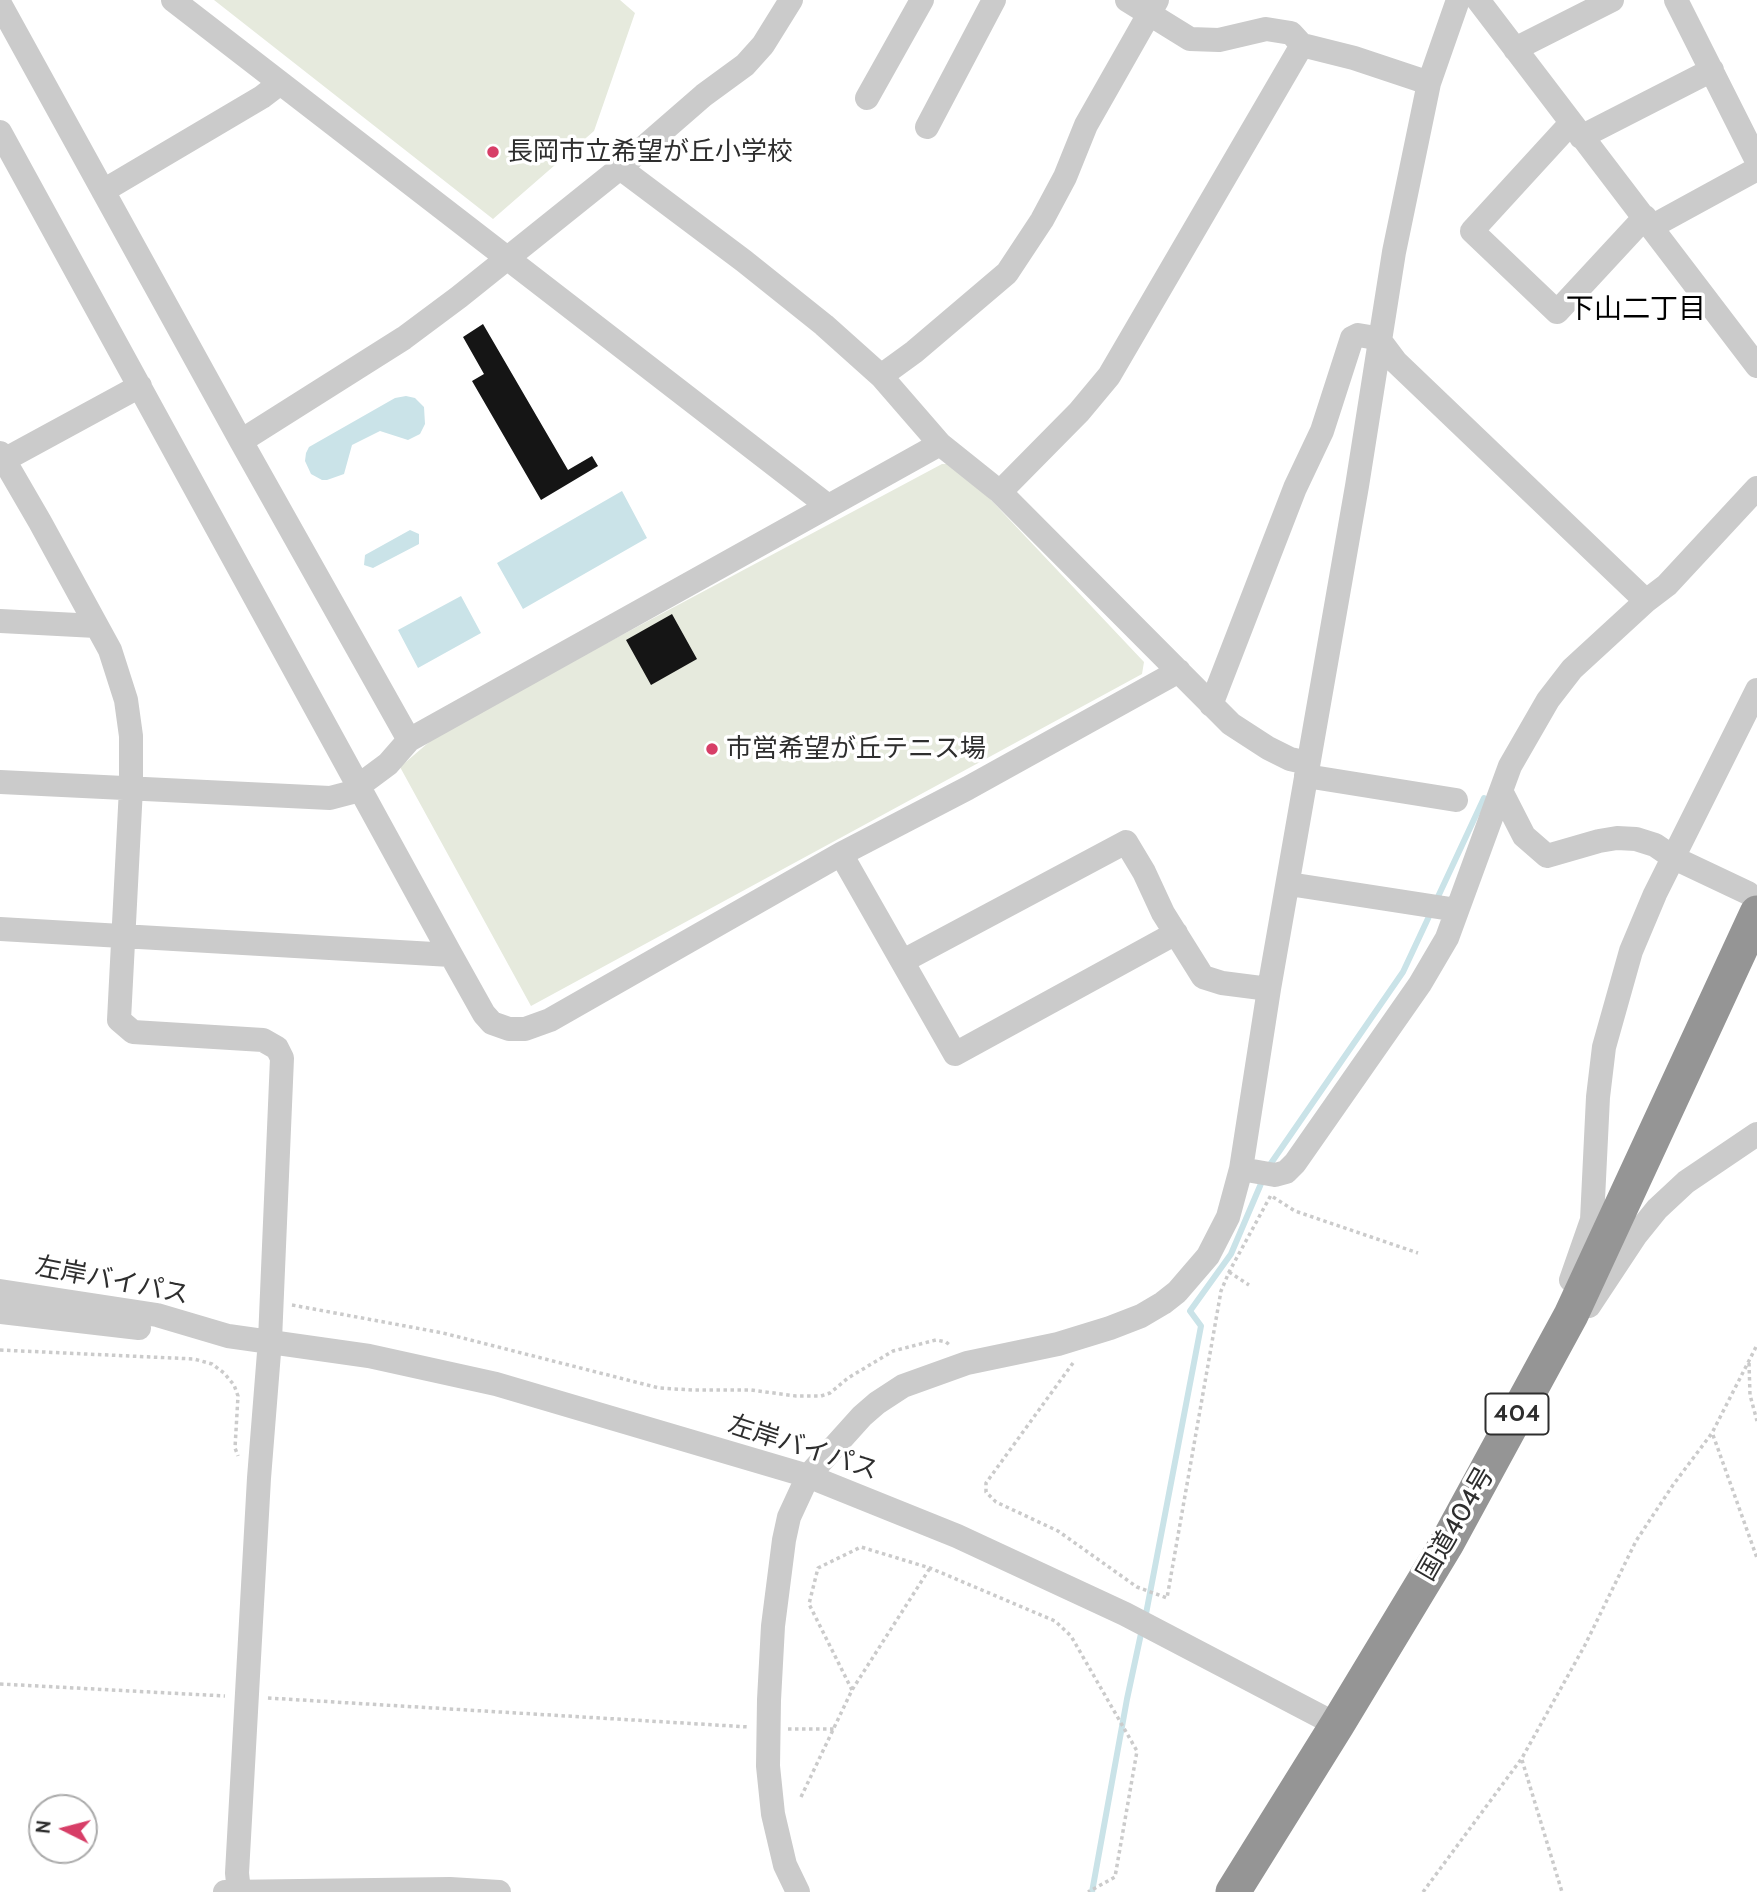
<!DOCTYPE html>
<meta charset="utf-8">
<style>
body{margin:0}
#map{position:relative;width:1757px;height:1892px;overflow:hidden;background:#fff;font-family:Cabin,sans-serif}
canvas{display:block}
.north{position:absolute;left:28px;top:1794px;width:70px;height:70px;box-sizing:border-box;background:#fff;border:2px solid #ababab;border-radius:50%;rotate:276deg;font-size:19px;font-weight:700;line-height:28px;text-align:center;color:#2e2e2e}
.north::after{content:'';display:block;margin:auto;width:24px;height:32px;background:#d73e67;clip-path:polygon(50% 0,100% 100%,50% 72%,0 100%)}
</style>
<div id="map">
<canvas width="1757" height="1892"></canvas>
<div class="north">N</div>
</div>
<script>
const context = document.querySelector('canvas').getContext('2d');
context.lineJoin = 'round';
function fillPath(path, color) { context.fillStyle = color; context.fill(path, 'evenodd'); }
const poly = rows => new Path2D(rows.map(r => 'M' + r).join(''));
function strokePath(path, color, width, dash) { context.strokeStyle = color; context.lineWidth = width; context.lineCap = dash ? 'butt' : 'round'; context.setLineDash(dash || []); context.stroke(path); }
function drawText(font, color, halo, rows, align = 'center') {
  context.font = font + ' Cabin,"Noto Sans JP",sans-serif'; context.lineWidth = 7; context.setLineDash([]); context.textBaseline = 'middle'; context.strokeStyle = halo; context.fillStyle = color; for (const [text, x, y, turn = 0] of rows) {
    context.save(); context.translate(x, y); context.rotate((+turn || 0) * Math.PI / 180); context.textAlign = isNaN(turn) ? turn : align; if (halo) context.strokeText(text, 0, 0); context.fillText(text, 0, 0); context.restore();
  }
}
const green = poly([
 [214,0,620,0,635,13,594,131,493,219],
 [942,464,957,464,1144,662,1142,674,531,1006,400,767,442,731]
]);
const water = poly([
 [406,396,415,398,424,407,425,424,420,434,408,440,380,431,352,445,344,474,327,480,322,480,311,474,305,461,306,453,309,447,395,398],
 [622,491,647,538,523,609,497,563],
 [410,530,419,534,419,544,373,568,364,565,365,555],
 [461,596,481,633,418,668,398,630]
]);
const stream = poly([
 [1436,901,1484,798],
 [1267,1169,1403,972,1432,910],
 [1145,1619,1201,1326,1190,1311,1231,1254,1263,1179],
 [1092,1892,1127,1699,1142,1629]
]);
const building = poly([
 [483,324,568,470,592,456,598,466,541,500,472,381,484,374,463,337],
 [672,614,697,659,651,685,626,640]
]);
const path = poly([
 [1273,1197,1295,1211,1418,1253],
 [1229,1272,1249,1285],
 [292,1305,443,1333,659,1388,692,1390,751,1390,796,1396,821,1396,830,1393,848,1378,893,1351,936,1340,946,1342,951,1346],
 [0,1350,194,1359,212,1364,224,1373,234,1385,238,1396,235,1448,238,1456],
 [1073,1363,986,1483,986,1492,996,1502,1058,1531,1137,1587,1167,1598,1221,1291,1229,1272,1271,1195],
 [1749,1363,1750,1395,1757,1421],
 [1713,1435,1757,1558],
 [0,1684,225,1696],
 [852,1690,809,1604,818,1568,861,1547,930,1568,1055,1621,1071,1636,1137,1751,1115,1877,1088,1892],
 [268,1698,749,1727],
 [788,1729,834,1729],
 [1522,1760,1562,1892],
 [801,1797,852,1690,930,1568],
 [1423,1892,1522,1758,1585,1645,1636,1541,1673,1485,1712,1433,1757,1345]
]);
const minor = poly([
 [173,0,828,506],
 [1127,0,1190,39,1219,40,1266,29,1291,33,1302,45,1354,58,1429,83],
 [1478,0,1757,366],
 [1676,0,1757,161],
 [0,4,241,441,409,740],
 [1515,49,1612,0],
 [867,98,922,0],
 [1571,123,1472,231,1557,312,1645,217],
 [927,127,994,0],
 [0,132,451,955,484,1014,492,1023,509,1029,525,1029,550,1020,841,854,968,788,1179,671],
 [1581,137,1712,70],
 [620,168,744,261,824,325,881,376,940,444,1000,492,1231,724,1268,748,1290,759,1308,763],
 [103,191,262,97,279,84],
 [1651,227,1757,169],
 [881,376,914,352,1007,273,1042,220,1065,177,1086,125,1157,0],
 [241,441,404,338,459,297,620,168,704,95,745,65,763,45,791,0],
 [0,453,40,522,110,650,126,700,131,736,131,788,119,1020,133,1032,263,1040,277,1048,282,1058,270,1340,259,1478,237,1873,239,1892],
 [0,460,4,460,140,386],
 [1000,492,1079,412,1109,376,1302,45],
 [0,621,96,626],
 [1211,705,1295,488,1322,431,1352,338,1358,335,1370,337,1381,342,1396,362,1646,601],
 [1306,776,1456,800],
 [0,782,330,798,349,793,388,764,409,740,940,444],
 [1501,791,1524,836,1547,856,1599,841,1617,838,1636,839,1655,845,1674,858,1748,893],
 [841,854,955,1054,1176,933],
 [1289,884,1457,910],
 [0,929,451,955],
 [903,961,1126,842,1144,872,1163,913,1203,977,1222,983,1269,989],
 [1241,1169,1275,1175,1286,1172,1295,1163,1420,984,1447,938,1510,766,1548,700,1572,669,1646,601,1667,585,1757,488],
 [1571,1280,1592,1220,1598,1097,1604,1047,1631,951,1655,894,1757,690],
 [0,1291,157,1315,228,1336,369,1356,496,1384,808,1476,957,1536,1125,1614,1337,1725],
 [1589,1306,1636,1235,1657,1209,1686,1182,1757,1134],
 [0,1312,139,1328],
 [225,1892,450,1889,499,1892],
 [798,1892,785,1865,773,1814,768,1766,769,1700,773,1626,784,1540,789,1517,808,1476,862,1416,877,1403,903,1386,967,1363,1058,1344,1110,1328,1141,1316,1163,1303,1177,1292,1208,1256,1228,1217,1241,1169,1269,989,1357,486,1394,252,1429,83,1458,0]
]);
const highway = poly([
 [1233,1892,1337,1725,1447,1543,1571,1315,1757,913]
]);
const markers = [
 [493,152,7,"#d73e67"],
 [712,749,7,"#d73e67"]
];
const shields = [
 [1517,1414,63]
];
const shieldNames = [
 ["404",1517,1414]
];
const poiNames = [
 ["長岡市立希望が丘小学校",507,152],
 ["市営希望が丘テニス場",726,749]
];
const streetNames = [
 ["左岸バイパス",112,1281,11],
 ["左岸バイパス",803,1448,18],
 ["国道404号",1456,1524,-60]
];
const neighbourhoodNames = [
 ["下山二丁目",1636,310]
];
fillPath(green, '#e6eadd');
fillPath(water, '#cae3e8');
strokePath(stream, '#cae3e8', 6);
fillPath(building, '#151515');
strokePath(path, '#cbcbcb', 3.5, [3.5, 3.5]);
strokePath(minor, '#cbcbcb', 24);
strokePath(highway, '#959595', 35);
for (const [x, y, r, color] of markers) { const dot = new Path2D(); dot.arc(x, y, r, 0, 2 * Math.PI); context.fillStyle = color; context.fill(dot); strokePath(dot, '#fff', 2.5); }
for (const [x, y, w] of shields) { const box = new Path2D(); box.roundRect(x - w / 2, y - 20.5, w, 41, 5); context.fillStyle = '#fff'; context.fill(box); strokePath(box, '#2e2e2e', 2); }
drawText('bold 24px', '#2e2e2e', null, shieldNames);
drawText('26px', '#2e2e2e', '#fff', poiNames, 'left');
drawText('26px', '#2e2e2e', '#fff', streetNames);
drawText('28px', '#000', '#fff', neighbourhoodNames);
</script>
